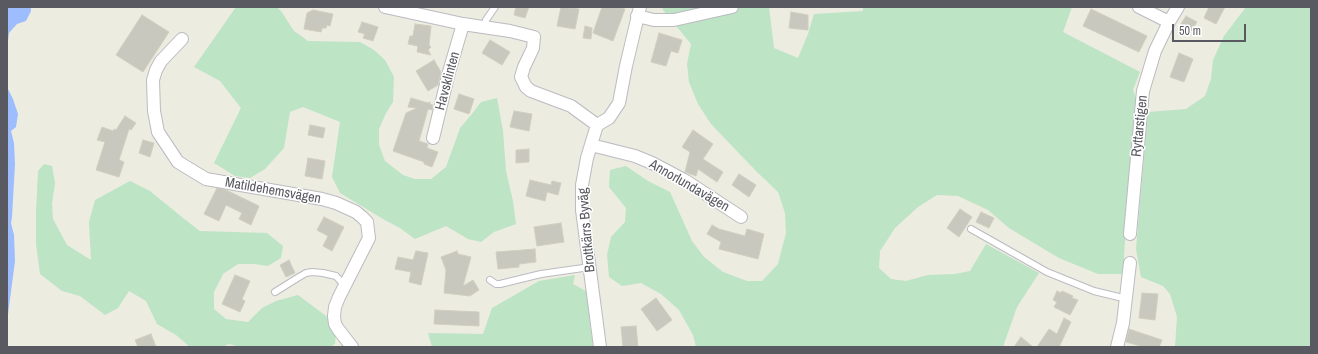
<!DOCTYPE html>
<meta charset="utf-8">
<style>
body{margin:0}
#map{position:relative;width:1318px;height:354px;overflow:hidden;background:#ecece0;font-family:"Archivo Narrow",sans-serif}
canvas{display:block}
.frame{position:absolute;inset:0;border:8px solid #595a61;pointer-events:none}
.scale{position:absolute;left:1172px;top:24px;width:74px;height:18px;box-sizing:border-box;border:2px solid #595a61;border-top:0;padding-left:5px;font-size:12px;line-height:14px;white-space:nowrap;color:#595a61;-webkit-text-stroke:3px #fff;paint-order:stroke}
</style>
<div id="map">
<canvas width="1318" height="354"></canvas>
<div class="frame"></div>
<div class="scale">50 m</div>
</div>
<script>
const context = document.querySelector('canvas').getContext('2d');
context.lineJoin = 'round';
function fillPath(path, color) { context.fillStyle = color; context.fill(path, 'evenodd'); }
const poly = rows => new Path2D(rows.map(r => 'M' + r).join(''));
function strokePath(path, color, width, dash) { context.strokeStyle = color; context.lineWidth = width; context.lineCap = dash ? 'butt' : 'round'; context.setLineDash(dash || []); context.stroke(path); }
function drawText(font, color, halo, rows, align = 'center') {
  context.font = font + ' "Archivo Narrow",sans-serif'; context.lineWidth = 3; context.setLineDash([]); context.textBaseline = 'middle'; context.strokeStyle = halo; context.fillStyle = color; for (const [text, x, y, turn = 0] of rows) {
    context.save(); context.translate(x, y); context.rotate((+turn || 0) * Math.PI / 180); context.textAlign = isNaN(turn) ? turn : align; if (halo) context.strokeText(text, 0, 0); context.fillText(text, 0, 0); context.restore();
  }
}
const green = poly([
 [236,7,277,7,281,11,294,31,308,41,360,42,374,50,385,60,394,77,393,102,386,113,379,129,379,145,385,161,403,175,415,179,431,179,446,167,460,128,472,114,481,102,497,98,503,131,506,171,513,201,516,224,494,232,481,242,468,239,446,226,415,239,400,228,383,219,340,193,332,177,340,122,303,107,290,112,284,148,265,169,250,178,235,176,214,163,241,108,220,81,194,67],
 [662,7,769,7,774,48,798,58,808,34,814,14,863,11,863,7,1072,7,1063,32,1140,72,1133,90,1139,105,1126,223,1123,274,1098,274,1059,258,1009,228,988,210,958,196,937,195,918,207,895,228,880,251,879,268,891,279,906,281,928,275,955,274,970,271,986,244,1039,273,1017,307,1003,347,696,347,693,335,679,310,661,294,641,283,622,286,609,277,607,255,611,237,625,222,626,208,609,187,610,170,626,166,648,181,670,192,692,241,704,257,723,272,747,281,762,281,778,264,786,233,785,213,778,192,757,172,711,124,698,104,689,82,687,64,691,44,663,10],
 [1246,7,1311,7,1311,347,1175,347,1177,317,1170,294,1163,286,1141,277,1136,249,1148,112,1186,109,1205,96,1211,79,1213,60,1224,36],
 [44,164,52,166,55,183,52,204,53,219,67,245,91,260,89,222,95,200,130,181,150,191,183,218,200,231,267,233,283,246,281,258,268,266,254,264,238,264,223,274,214,292,214,309,226,319,248,322,262,308,276,301,298,295,326,316,336,332,335,344,330,347,240,347,229,344,222,347,190,347,176,335,157,324,146,301,129,291,118,308,105,315,80,296,62,291,40,274,36,244,36,213,38,171],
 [575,275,573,284,586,291,593,347,432,347,428,333,483,334,492,308,539,281]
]);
const water = poly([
 [7,7,31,7,31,11,26,21,17,24,9,33,7,49],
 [7,87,13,99,18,114,16,127,11,131,14,143,15,164,12,217,11,223,14,235,15,261,7,322]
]);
const building = poly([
 [516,7,529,7,525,18,514,15,516,7],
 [561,7,579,9,575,29,557,26,561,7],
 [602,7,619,7,625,9,613,41,593,33,602,7],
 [1209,7,1225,7,1216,24,1204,18,1209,7],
 [1091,9,1147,36,1139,52,1083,26,1091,9],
 [313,10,333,14,330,26,327,25,326,28,322,28,321,32,304,29,307,13,313,10],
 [791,12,808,15,808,30,789,28,791,12],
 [142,15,169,32,143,72,116,55,142,15],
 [1186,16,1197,22,1191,31,1181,24,1186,16],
 [362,22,378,27,373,41,363,38,365,34,358,32,362,22],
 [415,24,431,26,429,45,431,47,428,50,431,55,417,52,418,46,408,44,410,36,413,36,415,24],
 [585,26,592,28,591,39,583,38,585,26],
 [659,33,682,40,678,53,671,51,666,66,651,62,659,33],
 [490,40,510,52,502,65,482,53,490,40],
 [1179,53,1193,59,1184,82,1170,77,1179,53],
 [434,60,441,72,438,85,428,91,416,71,434,60],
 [459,94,474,99,469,114,454,109,459,94],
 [411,98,428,103,430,102,430,104,433,105,432,110,428,109,419,141,428,144,427,148,438,152,432,167,424,164,424,162,393,151,406,113,417,108,408,107,411,98],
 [514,111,532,114,529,131,510,127,514,111],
 [125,116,136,123,131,130,129,129,119,160,124,162,119,177,96,170,105,142,97,140,102,127,113,131,114,129,116,130,125,116],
 [310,125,325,128,323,138,308,135,310,125],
 [693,130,713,144,703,159,723,172,717,182,698,169,696,176,685,172,690,152,682,147,693,130],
 [143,140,154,143,150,157,139,153,143,140],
 [529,149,529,162,516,163,516,150,529,149],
 [308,158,325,161,322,179,305,176,308,158],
 [739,174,756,185,749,197,732,185,739,174],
 [530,180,551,185,552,181,561,183,558,195,547,192,545,201,526,196,530,180],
 [217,188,226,190,259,206,251,225,239,219,242,213,226,205,219,221,204,214,217,188],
 [960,209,972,217,959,237,947,228,960,209],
 [981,212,994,218,989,228,976,222,981,212],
 [324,217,344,227,332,251,323,246,328,236,317,230,324,217],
 [561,223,564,242,537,246,534,227,561,223],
 [712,225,719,229,745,236,747,229,764,234,758,259,719,249,721,242,707,234,712,225],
 [535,249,536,262,519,264,519,267,498,269,496,252,535,249],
 [416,251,428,253,421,285,409,282,411,272,395,269,398,257,413,260,416,251],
 [457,251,458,254,471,257,463,286,473,280,479,290,470,296,444,293,446,270,441,257,457,251],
 [289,260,295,273,286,277,280,265,289,260],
 [235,275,250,281,242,299,245,301,240,312,222,304,235,275],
 [1057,291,1061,293,1062,291,1073,296,1072,298,1078,300,1070,315,1054,307,1057,302,1053,300,1057,291],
 [1142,293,1158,294,1155,320,1139,318,1142,293],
 [656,298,672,320,657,331,641,309,656,298],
 [435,310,479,312,479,326,434,324,435,310],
 [1064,318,1071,322,1059,347,1037,347,1049,329,1057,334,1064,318],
 [636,326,638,347,623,347,621,327,636,326],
 [1129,329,1162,340,1159,347,1144,347,1126,342,1129,329],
 [151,334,156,347,138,347,135,340,151,334],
 [1021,337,1033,347,1014,347,1021,337]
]);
const service = poly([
 [485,26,486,20,495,7],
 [971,229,1047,272,1094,291,1127,299],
 [490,280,496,284,500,284,541,274,590,267],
 [275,292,299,277,306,273,312,272,323,273,336,276,345,286]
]);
const minor = poly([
 [385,7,463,24,510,31,534,37,533,48,524,67,521,77,526,87,531,91,571,106,597,125],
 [1139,7,1169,22],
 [637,16,654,20,674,20,732,7],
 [182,39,161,61,156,70,153,80,154,111,158,132,178,162,206,179,322,199,336,203,356,212,362,217,367,222,369,238,339,297,335,307,334,316,335,324,338,329,352,347],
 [433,138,449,72,463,24],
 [591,145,635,156,652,163,686,181,741,217],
 [1130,234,1143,91,1155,51,1169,22,1178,7],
 [600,347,582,210,582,185,587,158,597,125,609,118,619,103,626,66,640,7],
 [1117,347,1123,323,1130,263]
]);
const streetNames = [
 ["Havsklinten",448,81,-75],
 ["Ryttarstigen",1140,126,-84],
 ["Annorlundavägen",689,186,30],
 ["Matildehemsvägen",273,191,10],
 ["Brottkärrs Byväg",587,230,-95]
];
fillPath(green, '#bce4c5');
fillPath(water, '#9ebdfe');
fillPath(building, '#c8c8bf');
strokePath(building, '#d0cfbe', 1);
strokePath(service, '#bbbbc2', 8);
strokePath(minor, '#bbbbc2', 14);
strokePath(service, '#fff', 6);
strokePath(minor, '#fff', 12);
drawText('14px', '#595a61', '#fff', streetNames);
</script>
